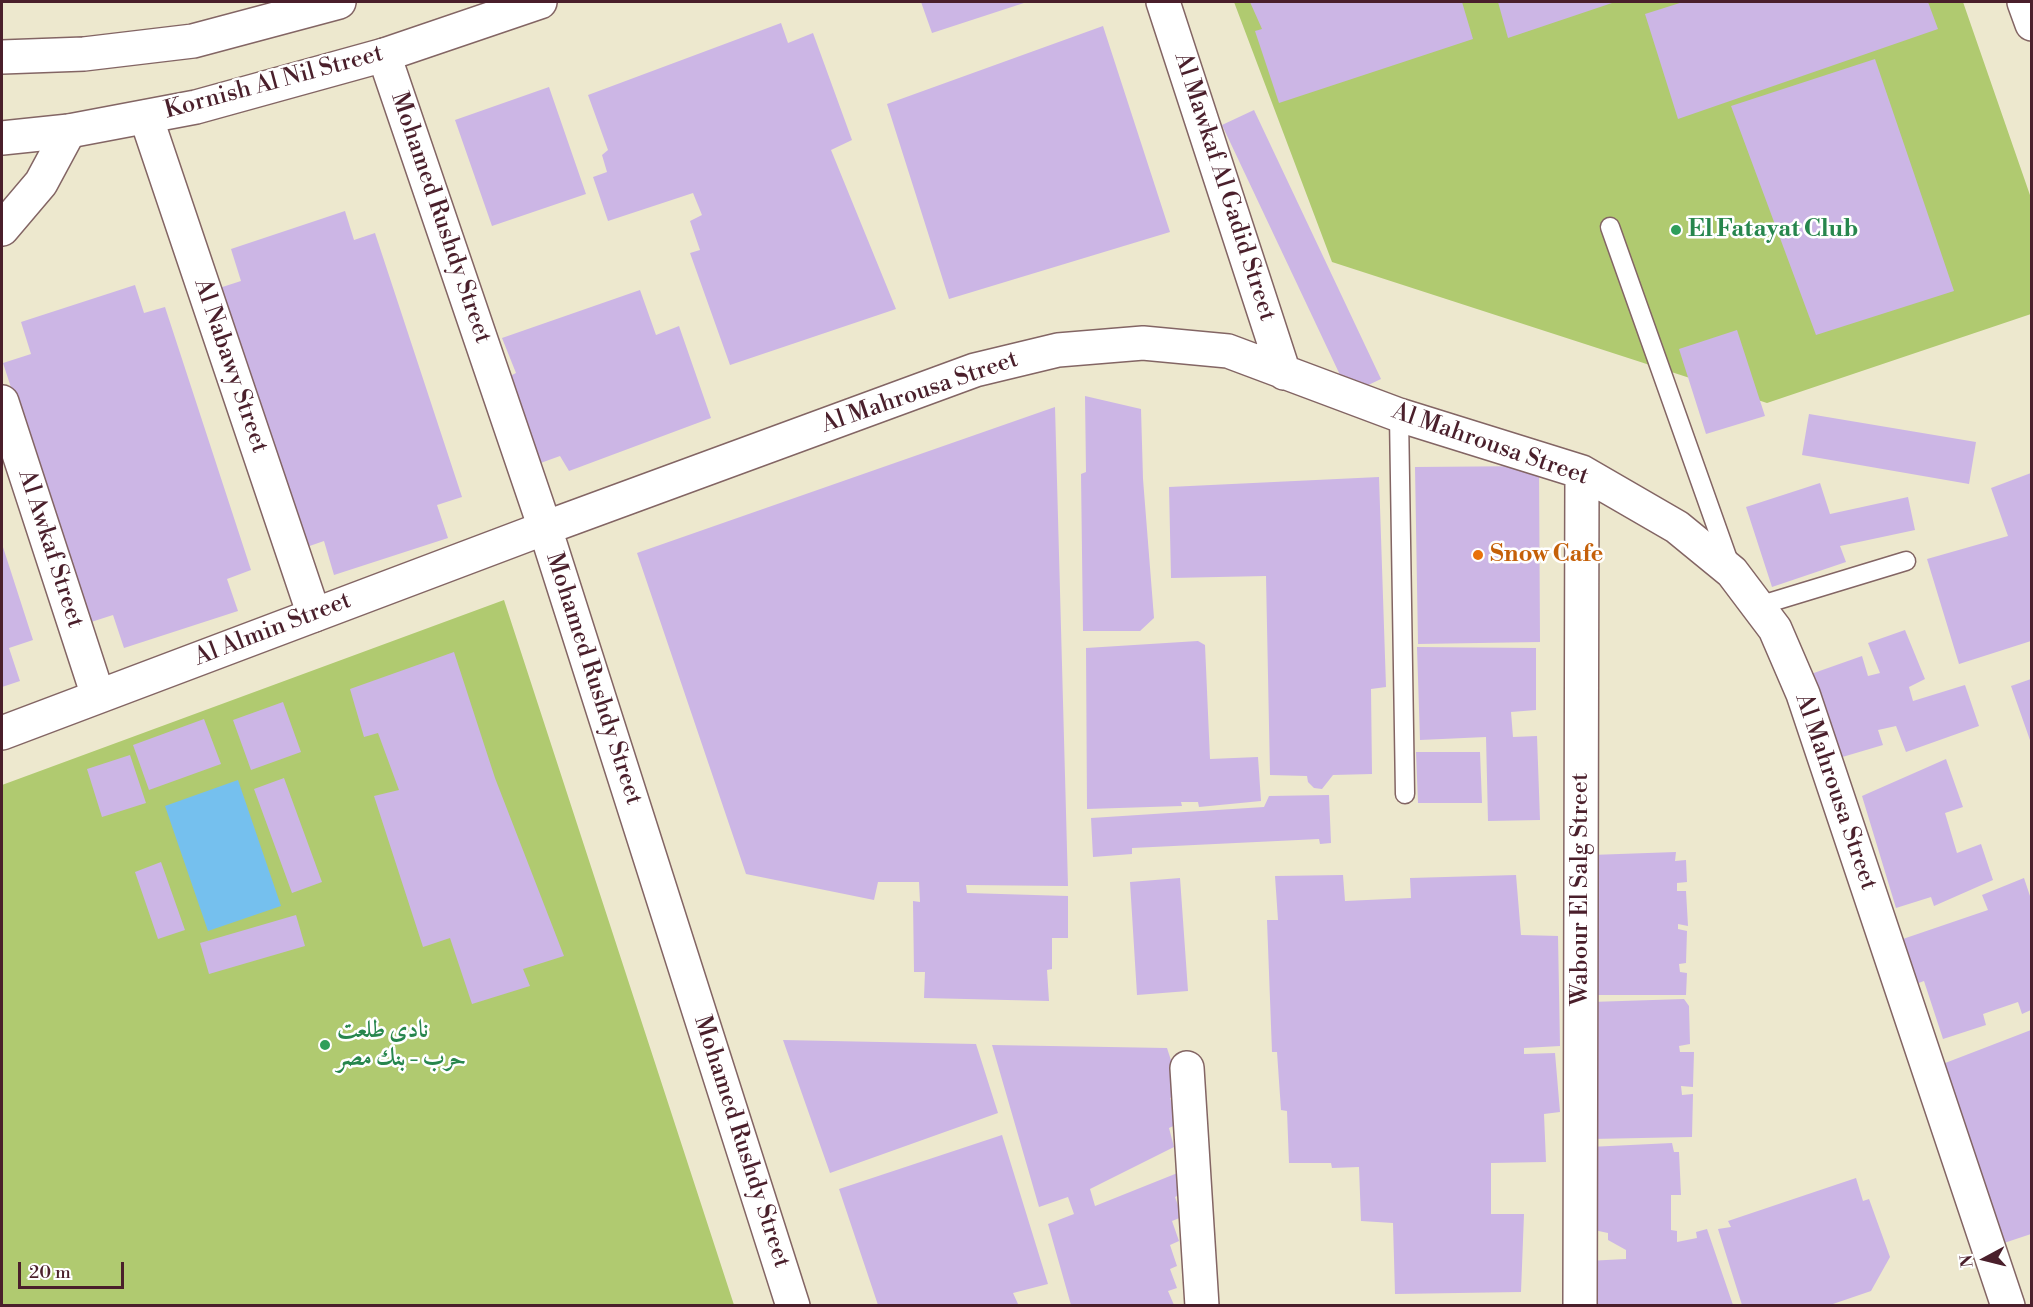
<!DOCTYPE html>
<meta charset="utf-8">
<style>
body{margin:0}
#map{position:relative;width:2033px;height:1307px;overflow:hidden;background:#ede8ce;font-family:"Libre Bodoni",serif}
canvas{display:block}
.frame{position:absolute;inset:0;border:3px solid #4a1f2b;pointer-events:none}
.north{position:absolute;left:1955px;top:1229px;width:60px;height:60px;-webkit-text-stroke:4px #fff;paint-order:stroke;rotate:263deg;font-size:16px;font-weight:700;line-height:24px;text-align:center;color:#4a1f2b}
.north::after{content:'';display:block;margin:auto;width:21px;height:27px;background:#4a1f2b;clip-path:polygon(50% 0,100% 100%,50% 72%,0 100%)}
.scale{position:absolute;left:18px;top:1262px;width:106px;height:27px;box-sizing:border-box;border:3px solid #4a1f2b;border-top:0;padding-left:8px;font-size:18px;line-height:21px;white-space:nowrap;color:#4a1f2b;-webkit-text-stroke:4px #fff;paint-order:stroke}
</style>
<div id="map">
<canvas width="2033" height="1307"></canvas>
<div class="frame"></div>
<div class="north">N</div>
<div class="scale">20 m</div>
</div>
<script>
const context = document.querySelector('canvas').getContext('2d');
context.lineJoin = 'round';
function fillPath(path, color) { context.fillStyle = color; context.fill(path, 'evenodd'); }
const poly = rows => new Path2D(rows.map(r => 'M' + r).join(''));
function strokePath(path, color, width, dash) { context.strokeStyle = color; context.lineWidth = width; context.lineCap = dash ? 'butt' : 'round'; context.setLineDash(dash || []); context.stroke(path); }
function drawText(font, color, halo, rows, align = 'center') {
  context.font = font + ' "Libre Bodoni",Amiri,serif'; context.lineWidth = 5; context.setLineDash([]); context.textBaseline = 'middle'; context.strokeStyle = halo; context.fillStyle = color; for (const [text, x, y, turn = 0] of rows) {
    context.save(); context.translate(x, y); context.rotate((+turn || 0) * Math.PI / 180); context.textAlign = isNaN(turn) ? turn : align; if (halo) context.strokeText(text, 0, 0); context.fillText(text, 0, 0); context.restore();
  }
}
const green = poly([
 [1234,2,1963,2,2031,198,2031,314,1767,403,1332,262],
 [504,600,734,1305,2,1305,2,785]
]);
const water = poly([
 [238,780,281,906,208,931,165,806]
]);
const building = poly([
 [921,2,1027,2,932,33],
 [1250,2,1462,2,1473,39,1279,103,1255,31,1262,29],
 [1498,2,1615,2,1508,38],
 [1683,2,1928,2,1938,29,1678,119,1645,14],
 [781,23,788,43,813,33,852,140,831,150,896,309,730,365,690,253,700,250,690,221,702,215,693,193,608,221,593,177,607,172,602,155,608,150,588,95],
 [1103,26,1170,232,949,299,887,104],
 [1875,59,1954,291,1816,335,1731,106],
 [549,87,586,194,492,226,455,120],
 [1254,110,1381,379,1349,394,1222,125],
 [345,211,354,240,375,233,462,497,437,505,448,538,334,575,324,541,298,550,213,290,241,281,231,249],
 [135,285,144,313,165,307,251,570,227,579,238,611,124,648,113,615,88,623,3,363,31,354,21,322],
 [640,290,656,335,679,326,711,418,569,471,560,456,535,465,504,379,516,373,502,338],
 [1737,330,1765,416,1706,434,1679,349],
 [1085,396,1141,409,1143,479,1154,618,1140,631,1083,631,1081,474,1086,472],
 [1055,407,1068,886,966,885,967,893,1068,896,1068,938,1052,938,1052,969,1047,970,1049,1001,924,998,925,972,914,972,913,901,920,902,919,882,878,882,874,900,746,874,637,553],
 [1809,414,1976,442,1969,484,1802,455],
 [1539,466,1540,642,1418,644,1415,467],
 [2031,473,2031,641,1959,664,1927,559,2008,536,1991,488],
 [1379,477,1386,687,1371,689,1372,774,1333,775,1322,789,1314,788,1308,782,1307,776,1270,775,1266,576,1171,578,1169,487],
 [1820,483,1830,514,1908,497,1915,530,1840,546,1846,562,1772,587,1746,507],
 [2,544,33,640,9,648,20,681,2,687],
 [1905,630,1925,679,1909,687,1913,701,1965,685,1979,726,1906,752,1896,726,1878,730,1883,745,1839,758,1811,674,1862,656,1868,676,1880,673,1868,643],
 [1198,641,1205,645,1210,759,1258,757,1261,801,1199,807,1198,802,1181,802,1182,806,1087,809,1086,648],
 [1417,647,1536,648,1536,710,1511,712,1513,737,1537,736,1540,820,1488,821,1486,737,1420,740],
 [454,652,495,778,564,956,523,969,530,986,472,1004,450,938,423,947,374,796,399,790,378,733,364,737,350,689],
 [2031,679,2031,743,2011,686],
 [283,702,301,752,251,770,233,720],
 [204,719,221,764,149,790,133,745],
 [1416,752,1480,752,1482,803,1418,803],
 [130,755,146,803,102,817,87,769],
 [1946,759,1963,807,1945,813,1957,853,1981,844,1993,880,1934,906,1931,897,1896,908,1862,796],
 [284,778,322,882,292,893,254,789],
 [1329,795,1331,843,1320,844,1319,839,1132,848,1132,854,1093,857,1091,818,1264,807,1269,796],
 [1676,852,1675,861,1686,860,1687,882,1677,883,1677,891,1686,891,1688,926,1678,924,1678,929,1687,931,1686,963,1679,964,1680,972,1687,973,1686,995,1592,995,1591,855],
 [161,862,185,930,158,939,135,872],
 [1343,875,1345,901,1411,898,1410,878,1516,875,1521,935,1558,936,1560,1046,1524,1048,1524,1054,1555,1053,1560,1112,1544,1114,1546,1162,1491,1163,1491,1214,1524,1214,1521,1292,1395,1294,1393,1223,1361,1221,1359,1167,1332,1168,1331,1163,1289,1163,1287,1111,1281,1110,1277,1052,1272,1052,1267,920,1278,920,1275,876],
 [1180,878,1188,991,1137,995,1130,882],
 [2024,878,2031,899,2031,1010,2022,1014,2018,1002,1983,1014,1986,1025,1943,1039,1924,981,1913,985,1897,941,1988,910,1982,895],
 [296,915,305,946,209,974,200,943],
 [1684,999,1689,1006,1690,1044,1679,1046,1680,1052,1694,1052,1693,1087,1681,1086,1682,1095,1693,1094,1692,1137,1591,1139,1591,1002],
 [2031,1030,2031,1234,2001,1244,1940,1065],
 [783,1040,976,1044,998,1113,830,1173],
 [992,1045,1167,1048,1182,1094,1170,1098,1180,1123,1169,1128,1174,1147,1090,1189,1095,1206,1180,1172,1185,1192,1175,1197,1182,1217,1172,1221,1179,1241,1170,1245,1177,1266,1170,1269,1177,1288,1168,1291,1174,1305,1071,1305,1048,1224,1074,1214,1068,1197,1039,1207],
 [1002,1135,1048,1284,1013,1293,1018,1304,1014,1305,878,1305,839,1189],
 [1672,1143,1674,1152,1679,1152,1681,1195,1671,1195,1671,1230,1677,1231,1677,1242,1697,1238,1696,1232,1707,1229,1733,1305,1587,1305,1587,1261,1626,1259,1626,1250,1608,1240,1608,1233,1589,1229,1589,1147],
 [1856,1178,1863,1201,1869,1199,1890,1257,1871,1291,1830,1305,1742,1305,1718,1229,1731,1227,1728,1221]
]);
const lane = poly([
 [1610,227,1730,565],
 [1399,415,1405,794],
 [1758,606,1906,561]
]);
const street = poly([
 [1163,2,1284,373],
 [384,55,545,528,793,1306],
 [146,117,314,615],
 [2,229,41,183,69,131],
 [2,402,98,696],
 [545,528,975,370,1058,350,1143,343,1228,351,1399,415,1582,472,1677,527,1732,572,1775,629,1803,694,2008,1306],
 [1187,1068,1202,1306],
 [1580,1306,1582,472]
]);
const secondary = poly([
 [2024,2,2032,24],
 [2,733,545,528]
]);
const primary = poly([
 [2,57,84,54,193,41,339,2],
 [2,138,69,131,196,107,384,55,540,2]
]);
const markers = [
 [1676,230,6,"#2e9e5b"],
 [1478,555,6,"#e8710a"],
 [325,1045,6,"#2e9e5b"]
];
const streetNames = [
 ["Kornish Al Nil Street",274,83,-15],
 ["Al Mawkaf Al Gadid Street",1224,187,72],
 ["Mohamed Rushdy Street",440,218,71],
 ["Al Nabawy Street",230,366,71],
 ["Al Mahrousa Street",920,393,-19],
 ["Al Mahrousa Street",1490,445,19],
 ["Al Awkaf Street",50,549,72],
 ["Al Almin Street",273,630,-21],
 ["Mohamed Rushdy Street",593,679,72],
 ["Al Mahrousa Street",1835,792,71],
 ["Wabour El Salg Street",1581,889,-90],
 ["Mohamed Rushdy Street",741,1142,72]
];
const leisureNames = [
 ["El Fatayat Club",1688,230],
 ["نادى طلعت",337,1031],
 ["حرب - بنك مصر",337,1059]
];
const foodNames = [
 ["Snow Cafe",1490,555]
];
fillPath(green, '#b0ca70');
fillPath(water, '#75c0ee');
fillPath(building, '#ccb6e5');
strokePath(lane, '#836564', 21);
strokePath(street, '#836564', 36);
strokePath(secondary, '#836564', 36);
strokePath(primary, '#836564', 36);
strokePath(lane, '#fff', 18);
strokePath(street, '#fff', 33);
strokePath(secondary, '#fff', 33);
strokePath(primary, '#fff', 33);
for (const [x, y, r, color] of markers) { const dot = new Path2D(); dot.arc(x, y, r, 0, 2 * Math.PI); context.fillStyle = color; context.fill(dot); strokePath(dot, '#fff', 2); }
drawText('24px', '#4a1f2b', '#fff', streetNames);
drawText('bold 24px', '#27864d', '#fff', leisureNames, 'left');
drawText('bold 24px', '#c56008', '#fff', foodNames, 'left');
</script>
